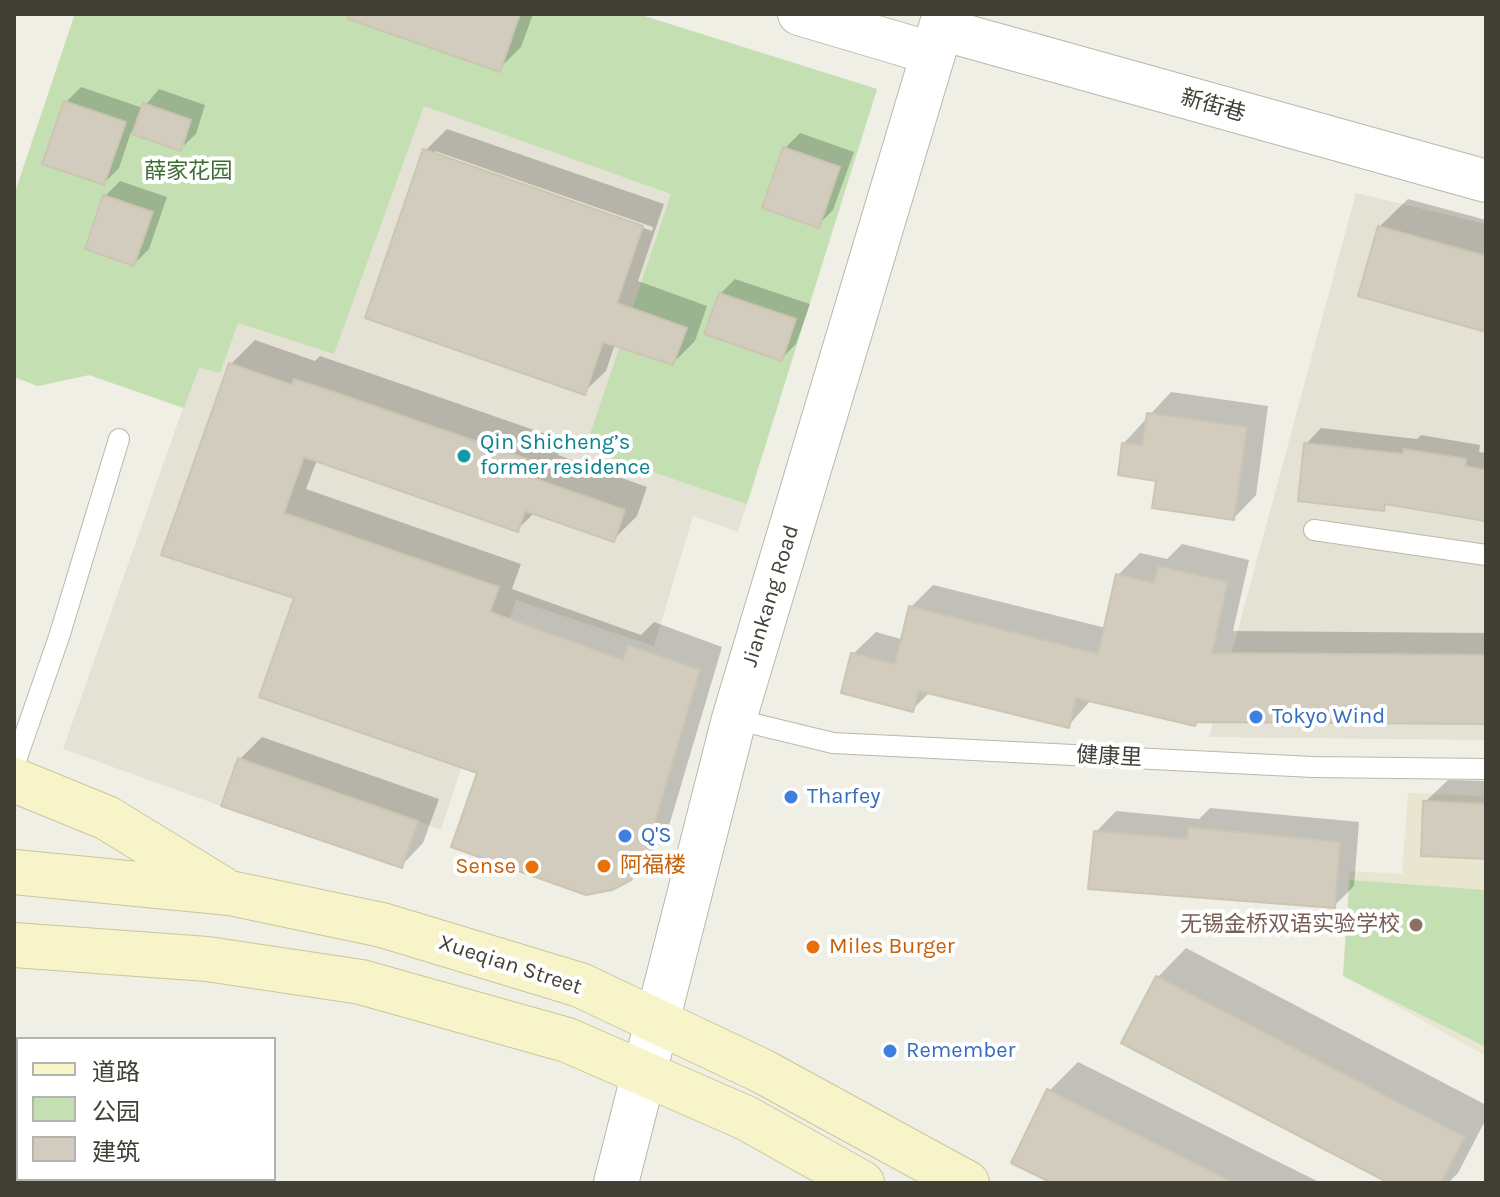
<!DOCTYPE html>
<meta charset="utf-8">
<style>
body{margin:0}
#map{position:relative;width:1500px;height:1197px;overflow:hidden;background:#f0efe6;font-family:Karla,"Noto Sans SC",sans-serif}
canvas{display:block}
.frame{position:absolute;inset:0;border:16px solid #424036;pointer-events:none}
.legend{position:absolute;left:16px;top:1037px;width:260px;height:144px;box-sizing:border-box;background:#fff;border:2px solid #b3b3af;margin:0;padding:10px 14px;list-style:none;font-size:24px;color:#424036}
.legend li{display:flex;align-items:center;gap:16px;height:40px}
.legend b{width:40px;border:2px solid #b3b3af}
</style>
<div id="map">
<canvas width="1500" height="1197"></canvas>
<div class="frame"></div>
<ul class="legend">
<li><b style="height:10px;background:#f7f4c9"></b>道路</li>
<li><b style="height:22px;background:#c4e0b3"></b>公园</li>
<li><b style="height:22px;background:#d1ccbd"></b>建筑</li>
</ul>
</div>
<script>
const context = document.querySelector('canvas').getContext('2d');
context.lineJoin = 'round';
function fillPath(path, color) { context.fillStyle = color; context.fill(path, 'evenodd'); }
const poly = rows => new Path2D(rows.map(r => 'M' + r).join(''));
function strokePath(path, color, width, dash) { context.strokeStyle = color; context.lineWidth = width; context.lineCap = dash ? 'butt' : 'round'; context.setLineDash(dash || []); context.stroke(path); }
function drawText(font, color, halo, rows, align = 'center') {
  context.font = font + ' Karla,"Noto Sans SC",sans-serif'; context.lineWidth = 8; context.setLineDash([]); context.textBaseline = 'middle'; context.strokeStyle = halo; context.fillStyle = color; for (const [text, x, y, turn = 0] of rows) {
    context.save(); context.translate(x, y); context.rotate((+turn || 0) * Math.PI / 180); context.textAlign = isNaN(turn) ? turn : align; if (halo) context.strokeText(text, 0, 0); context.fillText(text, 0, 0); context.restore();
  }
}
const residential = poly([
 [75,14,638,14,877,89,738,532,693,516,654,646,516,600,441,830,418,821,221,806,63,749,183,408,89,375,38,386,14,377,14,195],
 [1356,193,1486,224,1486,740,1209,737]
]);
const education = poly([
 [1408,793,1486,796,1486,1056,1343,976,1349,871,1402,874]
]);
const green = poly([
 [75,14,638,14,877,89,747,504,585,449,671,194,424,106,334,354,238,323,220,373,199,368,184,408,89,375,38,386,14,377,14,195],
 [1350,880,1486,890,1486,1047,1343,976]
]);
const shadow = poly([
 [375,14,533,14,521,47,499,69],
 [81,87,143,108,159,89,205,105,196,134,180,149,131,132,119,168,104,183,66,102],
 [447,129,664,204,638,281,707,306,695,341,673,363,615,344,606,371,584,392,425,151],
 [435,151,653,227,652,231,435,156],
 [800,133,854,152,833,210,818,225,785,148],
 [120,181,167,197,149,249,134,264,105,196],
 [1408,199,1486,220,1486,329,1379,227],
 [735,279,810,304,796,344,781,359,720,294],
 [255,340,315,361,320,356,358,369,563,440,558,455,647,487,637,516,613,540,535,512,517,530,317,460,306,489,521,564,512,589,641,635,654,622,722,647,666,836,630,878,479,772,296,596,163,554,231,364],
 [1171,392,1268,406,1256,495,1234,518,1158,479,1124,443],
 [1321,428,1417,439,1421,435,1480,445,1479,452,1486,453,1486,522,1389,503,1383,508,1306,444],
 [1182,544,1249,560,1233,631,1486,633,1486,722,1091,700,1068,726,931,691,913,709,853,654,876,632,901,639,911,607,933,585,1106,628,1118,575,1140,553,1167,559],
 [262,737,439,799,423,843,401,866,240,759],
 [1448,780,1486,781,1486,857,1425,802],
 [1210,808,1359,822,1354,886,1334,906,1096,832,1116,811,1199,819],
 [1186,948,1486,1105,1486,1119,1458,1173,1448,1183,1393,1183,1124,1042,1158,977],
 [1078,1062,1321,1183,1056,1183,1049,1091],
 [63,1179,168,1179,178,1183,61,1183]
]);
const building = poly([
 [349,14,520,14,500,72,348,19,349,14],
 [64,101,126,122,104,185,42,164,64,101],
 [143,103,191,120,181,151,132,134,143,103],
 [783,147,840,167,819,228,762,208,783,147],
 [423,149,643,226,617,303,687,328,673,365,603,342,585,395,365,318,423,149],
 [103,195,153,212,134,266,85,249,103,195],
 [1378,226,1486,256,1486,332,1358,296,1378,226],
 [719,293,796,319,782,361,704,334,719,293],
 [229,363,292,385,294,379,334,392,541,464,536,479,625,510,614,542,525,511,518,532,304,457,284,513,499,587,490,612,623,660,628,645,700,670,643,862,631,880,612,890,586,895,451,847,477,773,259,697,294,598,161,555,229,363],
 [1147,413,1247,427,1234,520,1152,508,1156,481,1118,475,1122,443,1142,445,1147,413],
 [1304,443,1403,454,1404,449,1466,459,1465,466,1486,470,1486,521,1385,504,1384,511,1298,501,1304,443],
 [1158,566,1228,582,1212,653,1486,655,1486,724,1196,722,1195,726,1076,698,1069,728,919,691,913,712,841,693,851,653,895,664,909,606,1098,654,1116,574,1154,583,1158,566],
 [238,758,418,821,402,868,221,806,238,758],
 [1423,801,1486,804,1486,859,1421,856,1423,801],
 [1188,827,1340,842,1335,908,1088,889,1094,831,1187,839,1188,827],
 [1156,976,1465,1137,1441,1183,1389,1183,1121,1043,1156,976],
 [1047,1089,1235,1183,1052,1183,1011,1163,1047,1089]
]);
const service = poly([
 [1314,530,1486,555],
 [734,719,833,743,1313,767,1486,769],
 [14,766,59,637,119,439]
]);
const minor = poly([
 [799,14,934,54],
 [941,29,1486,181]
]);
const tertiary = poly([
 [616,1183,734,719,945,14]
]);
const secondary = poly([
 [14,780,107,818,221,888],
 [14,872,230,893,382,925,580,985,762,1071,967,1183],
 [14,945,207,959,361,982,567,1040,746,1118,862,1183]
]);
const markers = [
 [464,456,8,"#0f9aa8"],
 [1256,717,8,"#3f7fe0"],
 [791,797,8,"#3f7fe0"],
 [625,836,8,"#3f7fe0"],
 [604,866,8,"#e8710a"],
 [532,867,8,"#e8710a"],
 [1416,925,8,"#8d6e63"],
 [813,947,8,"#e8710a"],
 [890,1051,8,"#3f7fe0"]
];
const streetNames = [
 ["新街巷",1213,106,16],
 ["Jiankang Road",771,596,-73],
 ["健康里",1109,757,3],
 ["Xueqian Street",510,965,18]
];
const parkNames = [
 ["薛家花园",188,172]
];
const cultureNames = [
 ["Qin Shicheng’s",480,443],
 ["former residence",480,468]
];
const shopNames = [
 ["Tokyo Wind",1272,717],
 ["Tharfey",807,797],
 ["Q'S",641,836],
 ["Remember",906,1051]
];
const foodNames = [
 ["阿福楼",620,866],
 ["Sense",516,867,"right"],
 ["Miles Burger",829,947]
];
const educationNames = [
 ["无锡金桥双语实验学校",1400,925]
];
fillPath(residential, '#e4e2d4');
fillPath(education, '#e8e5d1');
fillPath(green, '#c4e0b3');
fillPath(shadow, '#0003');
fillPath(building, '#d1ccbd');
strokePath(building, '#cbc5b1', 2);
strokePath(service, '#bbb8aa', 22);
strokePath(minor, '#bbb8aa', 44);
strokePath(tertiary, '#bbb8aa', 46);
strokePath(secondary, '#cbc69a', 46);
strokePath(service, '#fff', 20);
strokePath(minor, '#fff', 42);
strokePath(tertiary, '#fff', 44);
strokePath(secondary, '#f7f4c9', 44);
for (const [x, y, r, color] of markers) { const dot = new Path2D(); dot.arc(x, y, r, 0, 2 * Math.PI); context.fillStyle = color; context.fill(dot); strokePath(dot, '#fff', 3); }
drawText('22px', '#424036', '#fff', streetNames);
drawText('22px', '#3d6d31', '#fff', parkNames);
drawText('22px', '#0d838f', '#fff', cultureNames, 'left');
drawText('22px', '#366cbe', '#fff', shopNames, 'left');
drawText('22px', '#c56008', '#fff', foodNames, 'left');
drawText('22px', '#785e54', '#fff', educationNames, 'right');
</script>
